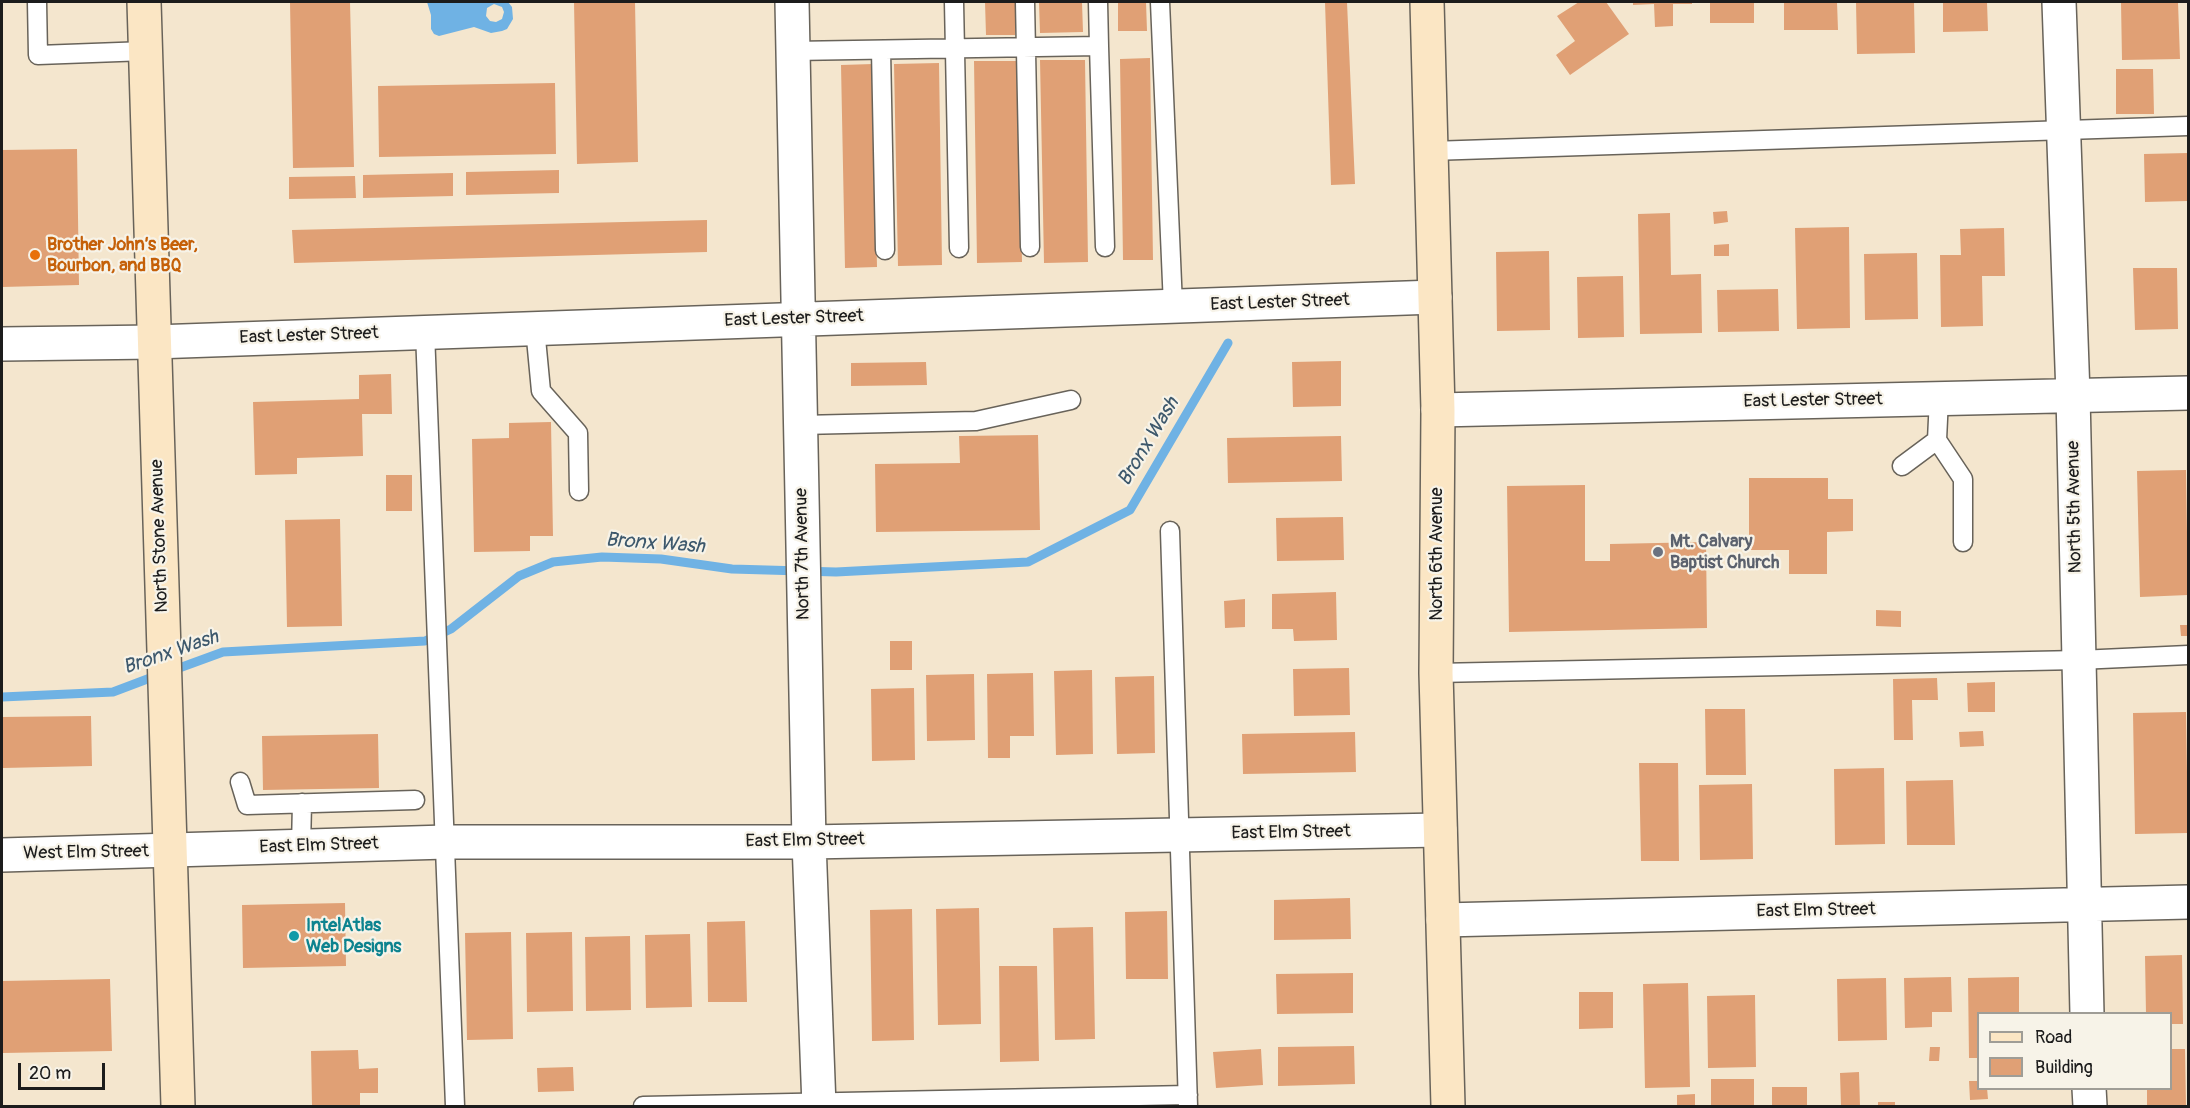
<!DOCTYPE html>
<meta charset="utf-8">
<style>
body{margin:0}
#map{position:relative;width:2190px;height:1108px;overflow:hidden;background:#f4e6ce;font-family:Pangolin,sans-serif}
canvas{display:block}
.frame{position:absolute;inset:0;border:3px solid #1c1c1c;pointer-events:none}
.legend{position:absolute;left:1977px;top:1012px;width:195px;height:78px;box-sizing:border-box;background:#f7f3e8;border:2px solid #9f9d96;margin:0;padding:8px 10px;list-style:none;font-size:18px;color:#1c1c1c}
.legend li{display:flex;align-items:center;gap:12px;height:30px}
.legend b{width:30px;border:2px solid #9f9d96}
.scale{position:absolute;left:18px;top:1063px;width:87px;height:27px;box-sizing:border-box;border:3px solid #1c1c1c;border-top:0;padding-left:8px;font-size:18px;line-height:21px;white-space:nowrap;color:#1c1c1c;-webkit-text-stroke:4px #f7f3e8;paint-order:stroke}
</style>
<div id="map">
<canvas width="2190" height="1108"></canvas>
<div class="frame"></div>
<ul class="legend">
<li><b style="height:8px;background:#fbe6c4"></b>Road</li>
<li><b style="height:16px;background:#e0a075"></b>Building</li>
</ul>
<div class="scale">20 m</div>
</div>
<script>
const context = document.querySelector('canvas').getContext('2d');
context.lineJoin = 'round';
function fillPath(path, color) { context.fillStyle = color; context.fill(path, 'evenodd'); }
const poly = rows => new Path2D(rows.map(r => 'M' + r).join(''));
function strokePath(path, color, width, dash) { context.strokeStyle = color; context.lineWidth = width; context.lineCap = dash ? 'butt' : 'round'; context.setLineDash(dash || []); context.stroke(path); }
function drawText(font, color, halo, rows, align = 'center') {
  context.font = font + ' Pangolin,sans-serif'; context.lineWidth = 4.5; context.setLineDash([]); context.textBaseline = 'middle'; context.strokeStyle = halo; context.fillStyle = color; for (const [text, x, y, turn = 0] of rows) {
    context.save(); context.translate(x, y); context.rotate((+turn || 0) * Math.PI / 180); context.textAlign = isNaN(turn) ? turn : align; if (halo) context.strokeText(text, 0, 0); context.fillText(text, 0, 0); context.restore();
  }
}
const water = poly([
 [427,2,508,2,512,7,513,19,507,29,502,31,491,33,474,27,439,36,434,34,431,29,431,15],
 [494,4,502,7,504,12,502,19,496,22,490,21,486,16,487,8]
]);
const stream = poly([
 [171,671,223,652,425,641,451,629,519,576,553,562,602,557,661,559,732,569,836,572,1028,562,1130,510,1228,343],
 [2,697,113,692,158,675]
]);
const building = poly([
 [290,2,350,2,354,167,293,168],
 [574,2,635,2,638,162,577,164],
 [985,2,1015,2,1015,35,986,35],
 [1039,2,1082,2,1083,32,1040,33],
 [1118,2,1146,2,1147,31,1118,31],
 [1325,2,1347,2,1355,184,1331,185],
 [1579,2,1606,2,1629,34,1570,75,1556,55,1575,41,1557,16],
 [1633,2,1692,2,1692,4,1673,4,1673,26,1655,27,1654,4,1633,5],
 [1710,2,1754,2,1754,23,1710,23],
 [1784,2,1837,2,1838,30,1784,30],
 [1856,2,1914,2,1915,53,1857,54],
 [1943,2,1987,2,1988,31,1943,32],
 [2121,2,2178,2,2180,59,2122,60],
 [1150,58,1153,260,1123,260,1120,59],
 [1040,60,1085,60,1088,262,1044,263],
 [974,61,1018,61,1022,262,977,263],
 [939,63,942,265,898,266,894,64],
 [873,64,877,267,845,268,841,65],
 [2116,69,2153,69,2154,114,2116,114],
 [555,83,556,154,379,157,378,86],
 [77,149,79,285,2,287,2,150],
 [2188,153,2188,201,2145,202,2144,154],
 [559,170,559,193,466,195,466,172],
 [453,173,453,196,363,198,363,175],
 [355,176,356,198,289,199,289,177],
 [1727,211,1728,222,1714,224,1713,212],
 [1670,213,1671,275,1701,274,1702,333,1640,334,1638,214],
 [707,220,707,252,294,263,292,230],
 [1849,227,1850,328,1797,329,1795,228],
 [2004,228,2005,276,1982,276,1983,326,1941,327,1940,255,1961,255,1960,229],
 [1729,244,1729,256,1714,256,1714,245],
 [1549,251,1550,330,1497,331,1496,252],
 [1917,253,1918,319,1865,320,1864,254],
 [2133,268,2177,268,2178,329,2135,330],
 [1623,276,1624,337,1578,338,1577,277],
 [1778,289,1779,331,1718,332,1717,290],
 [1341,361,1341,406,1293,407,1292,362],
 [926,362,927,385,851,386,851,363],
 [391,374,392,414,362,414,363,456,297,458,297,474,255,475,253,402,359,399,359,375],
 [551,422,553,536,530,536,530,551,474,552,472,439,509,438,509,423],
 [1038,435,1040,530,876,532,875,464,960,463,959,436],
 [1341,436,1342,481,1228,483,1227,438],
 [2186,470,2188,595,2140,597,2137,471],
 [386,475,412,475,412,511,386,511],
 [1749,478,1828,478,1828,499,1853,499,1853,531,1827,532,1827,574,1789,574,1789,550,1749,550],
 [1585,485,1585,561,1610,561,1610,544,1706,542,1707,628,1509,632,1507,486],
 [1343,517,1344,560,1277,561,1276,518],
 [340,519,342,626,287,627,285,520],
 [1336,592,1337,640,1294,641,1293,629,1272,629,1272,594],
 [1245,599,1245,627,1225,628,1224,601],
 [1876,610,1901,611,1901,627,1876,626],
 [2180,625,2188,625,2188,636,2181,636],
 [890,641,912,641,912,670,890,670],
 [1349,668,1350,715,1294,716,1293,669],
 [1092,670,1093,754,1056,755,1054,671],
 [1033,673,1034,736,1010,736,1010,758,988,758,987,674],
 [974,674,975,740,927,741,926,675],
 [1154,676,1155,753,1117,754,1115,677],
 [1937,678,1938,700,1912,700,1913,740,1894,740,1893,679],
 [1995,682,1995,712,1968,712,1967,683],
 [914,688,915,760,872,761,871,689],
 [1705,709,1745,709,1746,775,1706,775],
 [2186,712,2188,833,2135,834,2133,713],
 [91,716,92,766,3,768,2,717],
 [1983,731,1984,746,1960,747,1959,732],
 [1355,732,1356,772,1243,774,1242,734],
 [378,734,379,788,263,790,262,736],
 [1639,763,1678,763,1679,861,1641,861],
 [1884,768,1885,844,1835,845,1834,769],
 [1953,780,1955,845,1907,845,1906,781],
 [1752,784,1753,859,1700,860,1699,785],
 [1350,898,1351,939,1274,940,1274,900],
 [345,903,346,966,243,968,242,905],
 [979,908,981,1024,938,1025,936,909],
 [912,909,914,1040,872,1041,870,910],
 [1167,911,1168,979,1126,979,1125,912],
 [745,921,747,1002,708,1002,707,922],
 [1093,927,1095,1039,1055,1040,1053,928],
 [511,932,513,1039,467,1040,465,933],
 [572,932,573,1011,527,1012,526,933],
 [690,934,692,1007,646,1008,645,935],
 [630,936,631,1010,586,1011,585,937],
 [2182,955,2183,1024,2170,1024,2170,1014,2146,1014,2145,956],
 [999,966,1037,966,1039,1061,1000,1062],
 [1353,973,1353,1013,1277,1014,1276,974],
 [1951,977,1952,1012,1932,1012,1932,1027,1905,1028,1904,978],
 [2019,977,2019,1014,1978,1014,1978,1058,1969,1058,1968,978],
 [1886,978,1887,1040,1838,1041,1837,979],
 [110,979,112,1051,3,1053,2,981],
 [1688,983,1690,1087,1645,1088,1643,984],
 [1579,992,1613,992,1613,1028,1579,1029],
 [1755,995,1756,1067,1708,1068,1707,996],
 [1354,1046,1355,1084,1278,1086,1278,1047],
 [1930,1047,1940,1047,1939,1061,1929,1061],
 [1261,1049,1263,1085,1216,1088,1213,1052],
 [2170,1049,2185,1049,2186,1106,2147,1106,2147,1088,2170,1088],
 [358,1050,359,1069,378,1068,378,1093,360,1093,360,1106,312,1106,311,1051],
 [573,1067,574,1091,538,1092,537,1068],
 [1859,1072,1860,1106,1841,1106,1840,1073],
 [1711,1079,1754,1079,1754,1106,1711,1106],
 [1969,1081,1978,1081,1978,1088,1987,1088,1988,1099,1970,1100],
 [1772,1087,1807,1087,1807,1106,1772,1106],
 [1695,1094,1695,1106,1677,1106,1677,1095],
 [1878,1102,1895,1102,1895,1106,1878,1106]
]);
const lane = poly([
 [37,2,38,55,146,51],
 [954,2,959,248],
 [1025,2,1030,247],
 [1160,2,1173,306],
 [1099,46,1105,247],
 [881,50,885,250],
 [793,51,1099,46,1098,2],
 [1431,151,2188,126],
 [535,328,541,391,578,433,579,491],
 [425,332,455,1106],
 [801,425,976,421,1071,400],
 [1937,440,1963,479,1963,542],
 [1902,466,1937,440,1939,398],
 [1170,531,1188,1106],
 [1436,673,2079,660,2188,655],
 [240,782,247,805,415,800],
 [301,847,302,803],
 [643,1106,1188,1095]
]);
const street = poly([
 [792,2,809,842,819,1106],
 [2059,2,2073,395,2087,1014],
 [2,344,154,342,1435,297],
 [1438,410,2188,393],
 [2,855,446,842,809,842,1440,830],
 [1443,920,2188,902],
 [2089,1088,2090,1106]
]);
const secondary = poly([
 [144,2,178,1106],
 [1427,2,1438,410,1436,673,1448,1106]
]);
const markers = [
 [35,255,6,"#e8710a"],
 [1658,552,6,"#6b7280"],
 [294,936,6,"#0f9aa8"]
];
const foodNames = [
 ["Brother John’s Beer,",47,245],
 ["Bourbon, and BBQ",47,266]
];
const streetNames = [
 ["East Lester Street",1280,303,-2],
 ["East Lester Street",794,319,-2],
 ["East Lester Street",309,336,-2],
 ["East Lester Street",1813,401,-1],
 ["North 5th Avenue",2075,507,-91],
 ["North Stone Avenue",160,536,-92],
 ["North 7th Avenue",803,554,-91],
 ["North 6th Avenue",1437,554,-90],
 ["East Elm Street",1291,833,-1],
 ["East Elm Street",805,841,-1],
 ["East Elm Street",319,846,-2],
 ["West Elm Street",86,853,-1],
 ["East Elm Street",1816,911,-1]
];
const worshipNames = [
 ["Mt. Calvary",1670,542],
 ["Baptist Church",1670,563]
];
const cultureNames = [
 ["IntelAtlas",306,926],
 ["Web Designs",306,947]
];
const waterNames = [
 ["Bronx Wash",1149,442,-59],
 ["Bronx Wash",655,544,4],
 ["Bronx Wash",171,653,-19]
];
fillPath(water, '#6fb2e4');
strokePath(stream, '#6fb2e4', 9);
fillPath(building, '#e0a075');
strokePath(lane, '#68635a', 21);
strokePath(street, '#68635a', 36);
strokePath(secondary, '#68635a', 36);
strokePath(lane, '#fff', 18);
strokePath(street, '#fff', 33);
strokePath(secondary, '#fbe6c4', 33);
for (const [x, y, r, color] of markers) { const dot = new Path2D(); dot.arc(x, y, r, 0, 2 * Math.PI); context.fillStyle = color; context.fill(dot); strokePath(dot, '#f7f3e8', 2); }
drawText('bold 18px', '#c56008', '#f7f3e8', foodNames, 'left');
drawText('18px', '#1c1c1c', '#f7f3e8', streetNames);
drawText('bold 18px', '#5b616d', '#f7f3e8', worshipNames, 'left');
drawText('bold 18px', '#0d838f', '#f7f3e8', cultureNames, 'left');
drawText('italic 20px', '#3d586c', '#f7f3e8', waterNames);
</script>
